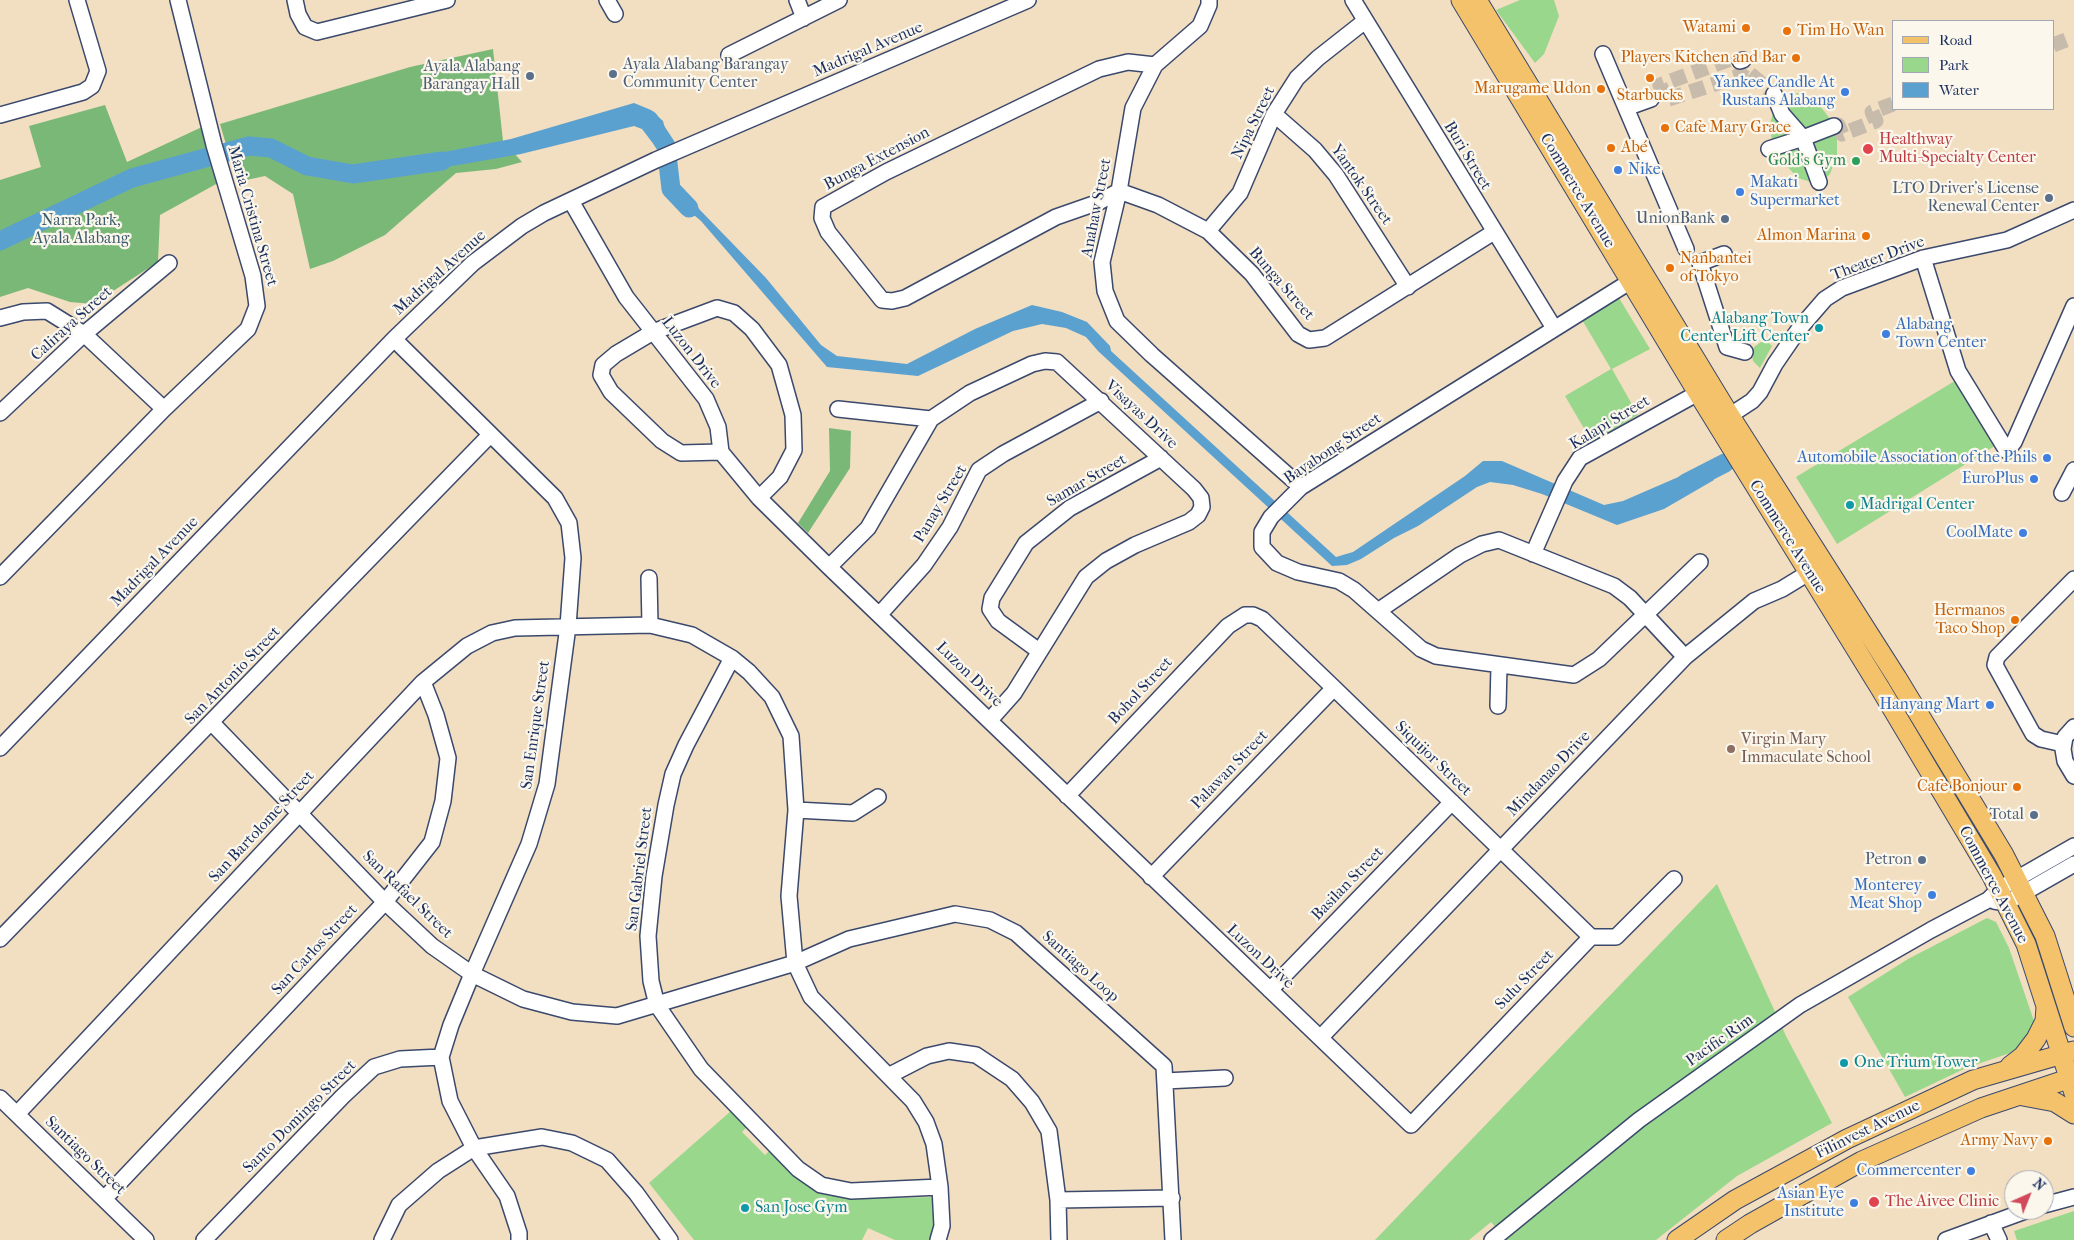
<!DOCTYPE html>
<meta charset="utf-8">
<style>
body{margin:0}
#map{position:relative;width:2074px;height:1240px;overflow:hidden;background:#f2dec0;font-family:"IM FELL French Canon",serif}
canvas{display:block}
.legend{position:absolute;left:1892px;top:20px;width:162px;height:90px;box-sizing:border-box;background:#fbf7ec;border:1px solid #a1a7b3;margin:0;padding:6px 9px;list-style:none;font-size:15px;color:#1b2f5e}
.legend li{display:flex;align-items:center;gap:10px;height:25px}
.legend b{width:25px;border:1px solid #a1a7b3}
.north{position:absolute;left:2004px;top:1170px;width:50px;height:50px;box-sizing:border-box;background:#fbf7ec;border:1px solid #a1a7b3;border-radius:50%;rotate:44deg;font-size:14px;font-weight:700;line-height:20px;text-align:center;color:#1b2f5e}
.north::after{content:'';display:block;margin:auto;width:18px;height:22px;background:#d1495b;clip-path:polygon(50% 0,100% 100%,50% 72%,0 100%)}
</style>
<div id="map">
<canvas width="2074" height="1240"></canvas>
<ul class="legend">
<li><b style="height:6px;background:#f3c26a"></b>Road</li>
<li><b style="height:14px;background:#99d78d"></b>Park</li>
<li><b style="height:14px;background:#5ba1d0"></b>Water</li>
</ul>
<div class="north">N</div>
</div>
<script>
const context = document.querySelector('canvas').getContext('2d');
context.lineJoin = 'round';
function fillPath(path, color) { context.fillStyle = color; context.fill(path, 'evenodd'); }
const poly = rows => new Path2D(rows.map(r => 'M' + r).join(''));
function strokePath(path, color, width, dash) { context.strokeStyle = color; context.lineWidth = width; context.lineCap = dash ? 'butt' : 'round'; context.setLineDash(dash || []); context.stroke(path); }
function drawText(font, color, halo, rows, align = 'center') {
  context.font = font + ' "IM FELL French Canon",serif'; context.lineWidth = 4.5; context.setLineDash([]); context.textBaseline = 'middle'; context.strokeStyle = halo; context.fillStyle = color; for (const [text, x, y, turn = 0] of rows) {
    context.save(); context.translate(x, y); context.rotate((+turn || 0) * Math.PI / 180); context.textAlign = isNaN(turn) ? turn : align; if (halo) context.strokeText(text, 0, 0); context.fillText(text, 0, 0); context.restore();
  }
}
const green = poly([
 [1520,0,1554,0,1559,16,1544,54,1535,63,1496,10],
 [1779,93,1784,107,1800,101,1796,93,1802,94,1818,103,1830,119,1837,136,1837,155,1830,174,1824,180,1814,183,1798,178,1782,161,1772,142,1770,124,1775,106,1764,98],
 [1619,298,1650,349,1612,369,1638,415,1592,442,1565,396,1611,369,1581,318],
 [1761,342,1768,342,1772,346,1760,368,1753,361,1752,354,1754,347],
 [1958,379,1998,444,1837,544,1796,477],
 [1717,884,1786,1036,1832,1123,1737,1176,1656,1240,1506,1240,1491,1222,1469,1240,1375,1240],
 [1987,918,1996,922,2009,948,2035,1024,2028,1037,2016,1051,1966,1068,1905,1097,1848,997,1908,959],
 [731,1111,747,1127,742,1132,765,1155,770,1150,815,1188,849,1199,934,1197,934,1231,932,1240,895,1240,868,1228,862,1240,694,1240,649,1183],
 [2074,1211,2074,1240,2017,1240,2014,1231]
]);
const forest = poly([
 [493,49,503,141,522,162,496,169,456,173,385,235,333,261,310,269,293,194,265,176,237,182,220,124,410,67],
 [105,105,127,162,202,127,218,183,160,215,158,262,93,304,70,302,28,288,0,297,0,180,41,167,29,126],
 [829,428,851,431,850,468,808,533,798,523,830,471]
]);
const water = poly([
 [634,103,651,110,663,121,667,136,652,142,642,129,634,126,521,154,418,172,418,157,511,139],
 [674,163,677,182,700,210,766,278,821,345,837,356,907,364,975,329,1032,305,1062,312,1087,322,1110,346,1111,351,1336,557,1353,552,1465,476,1483,461,1502,461,1604,505,1623,501,1706,465,1714,480,1664,509,1617,525,1542,494,1513,485,1490,482,1477,487,1418,526,1394,538,1361,559,1347,565,1332,566,1098,351,1086,337,1066,328,1042,324,1013,331,918,376,827,367,701,221,675,199,663,164]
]);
const river = poly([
 [647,120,649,120,666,146,671,189,689,208],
 [0,241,132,178,249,146,271,148,307,166,353,174,442,161],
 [1686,483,1725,463]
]);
const minorTunnel = poly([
 [2053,45,2066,40],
 [1746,67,1743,68,1740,61,1733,58,1660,85,1666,100,1739,76,1743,68,1774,94],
 [1834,126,1838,125,1842,134,1876,121,1872,112,1893,104]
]);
const minor = poly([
 [295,0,298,14,305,27,317,32,447,0],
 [607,0,615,14],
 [797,0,804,18],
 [1209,0,1209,5,1200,26,1155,65,1133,108,1119,191,1102,262,1105,291,1117,321,1152,355,1301,487],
 [1353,0,1554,328],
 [1603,54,1686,249],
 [729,55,839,0],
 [1740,61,1743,60],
 [1155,65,1128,62,1099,69,886,172,823,207,822,218,828,232,882,300,892,301,905,298,1056,217,1099,202,1119,191,1158,205,1208,231,1252,274,1298,334,1309,340,1325,338,1494,232],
 [1774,94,1782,114,1803,138,1834,126],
 [1626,108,1651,99],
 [1274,114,1315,150,1336,175,1408,287],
 [0,115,83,92,92,86,98,71,77,0],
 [1769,149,1803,138,1819,182],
 [571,201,626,297,706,399,718,427,721,452,759,498,829,567,1411,1125,1591,937,1616,937,1674,879],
 [1208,231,1240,193,1274,114,1297,78,1318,58,1365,21],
 [1724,254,1700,263,1727,347,1745,352],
 [1923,258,1958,371,2007,451,2014,442,2074,306],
 [1631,281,1301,487,1271,517,1262,532,1262,547,1277,563,1298,572,1339,581,1354,590,1421,649,1436,656,1574,675,1599,659,1700,562],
 [0,318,23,312,47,311,84,334,164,409],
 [394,339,555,498,569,523,573,558,568,626,547,784,529,844,472,974,451,1025,441,1057,450,1101,474,1148,507,1196,519,1233,519,1240],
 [838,409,931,419],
 [0,413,84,334,169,263],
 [1720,422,1752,401,1760,392,1775,364,1799,329,1825,299,1842,288,1923,258,2007,240,2074,210],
 [721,452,681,453,662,441,611,392,601,375,603,365,616,354,653,332,717,308,734,313,752,329,779,365,793,415,794,450,780,477,759,498],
 [2062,493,2074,470],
 [1533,554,1565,481,1580,458,1698,393],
 [829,567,868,528,931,419,970,393,1032,364,1045,361,1057,362,1194,489,1201,498,1202,507,1198,515,1189,522,1135,545,1106,561,1086,577,1014,693,990,720],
 [0,577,164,409,248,329,257,306,253,276,214,145,178,0],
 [649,578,650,625],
 [1378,611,1460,555,1482,544,1499,540,1614,586,1630,598,1685,657],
 [880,614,924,565,950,527,979,470,1003,454,1101,401],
 [1039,651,998,621,990,609,992,598,1026,543,1070,508,1161,458],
 [732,658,686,745,673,774,666,805,654,876,648,936,651,981,657,1005,701,1069,798,1169,821,1185,851,1191,940,1187],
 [1498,706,1499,666],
 [212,723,385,902,432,946,472,974,523,999,572,1012,617,1016,795,963,849,939,955,914,990,920,1016,933,1164,1066,1173,1240],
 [2074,727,2065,737,2063,749,2065,761,2074,776],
 [2063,744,2041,739,2033,734,1995,665,1997,657,2074,579],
 [0,748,394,339,473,263,522,226,544,213,656,160,1028,0],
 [1067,796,1228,626,1245,615,1253,615,1262,619,1334,688,1591,937],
 [796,810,853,813,878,797],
 [1151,877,1334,688],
 [1994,901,2006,903,2074,864],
 [0,939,490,435],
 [1270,990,1452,802],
 [1321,1037,1685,657,1754,601,1782,589,1818,567],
 [890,1075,927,1056,949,1051,976,1055,1012,1079,1032,1102,1049,1131,1058,1200,1059,1240],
 [1165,1081,1225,1078],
 [0,1098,146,1240],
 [17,1114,423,682,467,646,492,633,515,628,650,625,692,635,732,658,749,672,772,697,791,736,796,810,789,896,795,963,811,997,913,1101,926,1122,934,1144,940,1187,942,1226,938,1240],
 [104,1199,385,902,432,842,443,801,448,758,436,715,423,682],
 [1058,1200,1172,1198],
 [2044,1205,2074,1197],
 [1991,1223,1999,1240],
 [204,1240,343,1096,374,1067,400,1059,441,1057],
 [382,1240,399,1205,438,1171,474,1148,542,1137,572,1143,607,1160,636,1193,670,1240],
 [1492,1240,1639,1120,1800,1005,1931,930,1988,900,1999,889,2074,846],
 [1946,1240,2028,1210]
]);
const major = poly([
 [1461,0,1698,393,1880,688,1992,876,2026,944,2074,1093],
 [1477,0,1730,416,1897,678,2004,855,2045,936,2074,1027],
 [2010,1066,2023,1056,2036,1039,2045,1021,2046,1007],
 [2023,1096,2055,1102,2074,1114],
 [1677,1240,1735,1200,1847,1139,1973,1080,2073,1051],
 [1726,1240,1750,1224,1862,1161,1981,1108,2074,1077]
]);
const markers = [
 [1746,28,5,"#e8710a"],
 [1787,31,5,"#e8710a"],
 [1796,58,5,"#e8710a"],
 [613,74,5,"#5c6f8a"],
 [530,76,5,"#5c6f8a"],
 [1650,78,5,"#e8710a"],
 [1601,89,5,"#e8710a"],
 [1845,92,5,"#3f7fe0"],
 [1665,128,5,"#e8710a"],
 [1611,148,5,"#e8710a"],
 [1868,149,6,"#e0444e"],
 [1856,161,5,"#2e9e5b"],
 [1618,170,5,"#3f7fe0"],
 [1740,192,5,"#3f7fe0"],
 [2049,198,5,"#5c6f8a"],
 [1725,219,5,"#5c6f8a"],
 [1866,236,5,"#e8710a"],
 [1670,268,5,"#e8710a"],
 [1819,328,5,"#0f9aa8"],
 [1886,334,5,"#3f7fe0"],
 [2047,458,5,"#3f7fe0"],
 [2034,479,5,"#3f7fe0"],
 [1850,505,5,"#0f9aa8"],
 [2023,533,5,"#3f7fe0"],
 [2015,620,5,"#e8710a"],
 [1990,705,5,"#3f7fe0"],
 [1731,749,5,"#8d6e63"],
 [2017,787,5,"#e8710a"],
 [2034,815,5,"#5c6f8a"],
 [1922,860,5,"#5c6f8a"],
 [1932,895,5,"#3f7fe0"],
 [1844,1063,5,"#0f9aa8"],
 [2048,1141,5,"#e8710a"],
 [1971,1171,5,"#3f7fe0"],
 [1874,1202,6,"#e0444e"],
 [1854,1203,5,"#3f7fe0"],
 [745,1208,5,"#0f9aa8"]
];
const foodNames = [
 ["Watami",1736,28],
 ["Tim Ho Wan",1797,31,"left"],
 ["Players Kitchen and Bar",1786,58],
 ["Marugame Udon",1591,89],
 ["Starbucks",1650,96,"center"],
 ["Cafe Mary Grace",1675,128,"left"],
 ["Abé",1621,148,"left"],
 ["Almon Marina",1856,236],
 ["Nanbantei",1680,259,"left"],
 ["of Tokyo",1680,277,"left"],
 ["Hermanos",2005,611],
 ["Taco Shop",2005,629],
 ["Cafe Bonjour",2007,787],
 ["Army Navy",2038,1141]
];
const streetNames = [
 ["Madrigal Avenue",868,50,-23],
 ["Nipa Street",1254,123,-64],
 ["Buri Street",1467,156,59],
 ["Bunga Extension",877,159,-28],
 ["Yantok Street",1361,185,55],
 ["Commerce Avenue",1577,191,59],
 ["Anahaw Street",1097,208,-79],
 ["Maria Cristina Street",252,216,74],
 ["Theater Drive",1878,259,-21],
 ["Madrigal Avenue",440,273,-42],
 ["Bunga Street",1281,284,49],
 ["Caliraya Street",72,324,-42],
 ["Luzon Drive",691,353,52],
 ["Visayas Drive",1141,415,43],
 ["Kalapi Street",1610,423,-31],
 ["Bayabong Street",1333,449,-34],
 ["Samar Street",1087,481,-30],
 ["Panay Street",941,504,-59],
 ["Commerce Avenue",1787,537,58],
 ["Madrigal Avenue",155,562,-46],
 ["Luzon Drive",969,675,44],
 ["San Antonio Street",233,676,-46],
 ["Bohol Street",1141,691,-47],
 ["San Enrique Street",536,725,-82],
 ["Siquijor Street",1433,759,44],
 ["Palawan Street",1230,770,-46],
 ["Mindanao Drive",1549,774,-46],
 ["San Bartolome Street",262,827,-47],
 ["San Gabriel Street",640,869,-83],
 ["Basilan Street",1348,884,-46],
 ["Commerce Avenue",1993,885,62],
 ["San Rafael Street",407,895,44],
 ["San Carlos Street",315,950,-47],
 ["Luzon Drive",1260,957,43],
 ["Santiago Loop",1080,967,42],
 ["Sulu Street",1525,980,-46],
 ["Pacific Rim",1720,1041,-35],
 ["Santo Domingo Street",300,1117,-45],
 ["Filinvest Avenue",1868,1130,-26],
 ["Santiago Street",85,1156,44]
];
const serviceNames = [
 ["Ayala Alabang Barangay",623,65,"left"],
 ["Community Center",623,83,"left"],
 ["Ayala Alabang",520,67],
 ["Barangay Hall",520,85],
 ["LTO Driver's License",2039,189],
 ["Renewal Center",2039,207],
 ["UnionBank",1715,219],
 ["Total",2024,815],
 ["Petron",1912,860]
];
const shopNames = [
 ["Yankee Candle At",1835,83],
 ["Rustans Alabang",1835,101],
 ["Nike",1628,170,"left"],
 ["Makati",1750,183,"left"],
 ["Supermarket",1750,201,"left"],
 ["Alabang",1896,325,"left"],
 ["Town Center",1896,343,"left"],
 ["Automobile Association of the Phils",2037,458],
 ["EuroPlus",2024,479],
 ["CoolMate",2013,533],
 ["Hanyang Mart",1980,705],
 ["Monterey",1922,886],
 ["Meat Shop",1922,904],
 ["Commercenter",1961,1171],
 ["Asian Eye",1844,1194],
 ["Institute",1844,1212]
];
const healthNames = [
 ["Healthway",1879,140],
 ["Multi-Specialty Center",1879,158],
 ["The Aivee Clinic",1885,1202]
];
const leisureNames = [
 ["Gold's Gym",1846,161]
];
const parkNames = [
 ["Narra Park,",81,221],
 ["Ayala Alabang",81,239]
];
const cultureNames = [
 ["Alabang Town",1809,319,"right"],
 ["Center Lift Center",1809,337,"right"],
 ["Madrigal Center",1860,505],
 ["One Trium Tower",1854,1063],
 ["San Jose Gym",755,1208]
];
const educationNames = [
 ["Virgin Mary",1741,740],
 ["Immaculate School",1741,758]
];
fillPath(green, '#99d78d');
fillPath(forest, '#7ab878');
fillPath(water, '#5ba1d0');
strokePath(river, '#5ba1d0', 19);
strokePath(minorTunnel, '#c7bbac', 15, [15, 8]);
strokePath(minor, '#3b496d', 18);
strokePath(major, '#3b496d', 21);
strokePath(minor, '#fff', 15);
strokePath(major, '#f3c26a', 19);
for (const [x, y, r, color] of markers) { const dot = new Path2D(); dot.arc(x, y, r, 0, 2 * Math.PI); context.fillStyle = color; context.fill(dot); strokePath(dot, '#fbf7ec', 2); }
drawText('16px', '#c56008', '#fbf7ec', foodNames, 'right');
drawText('16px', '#1b2f5e', '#fbf7ec', streetNames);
drawText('16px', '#4e5e75', '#fbf7ec', serviceNames, 'right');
drawText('16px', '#366cbe', '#fbf7ec', shopNames, 'right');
drawText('16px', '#be3a42', '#fbf7ec', healthNames, 'left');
drawText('16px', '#27864d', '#fbf7ec', leisureNames, 'right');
drawText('16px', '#3a596a', '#fbf7ec', parkNames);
drawText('16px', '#0d838f', '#fbf7ec', cultureNames, 'left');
drawText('16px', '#785e54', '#fbf7ec', educationNames, 'left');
</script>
